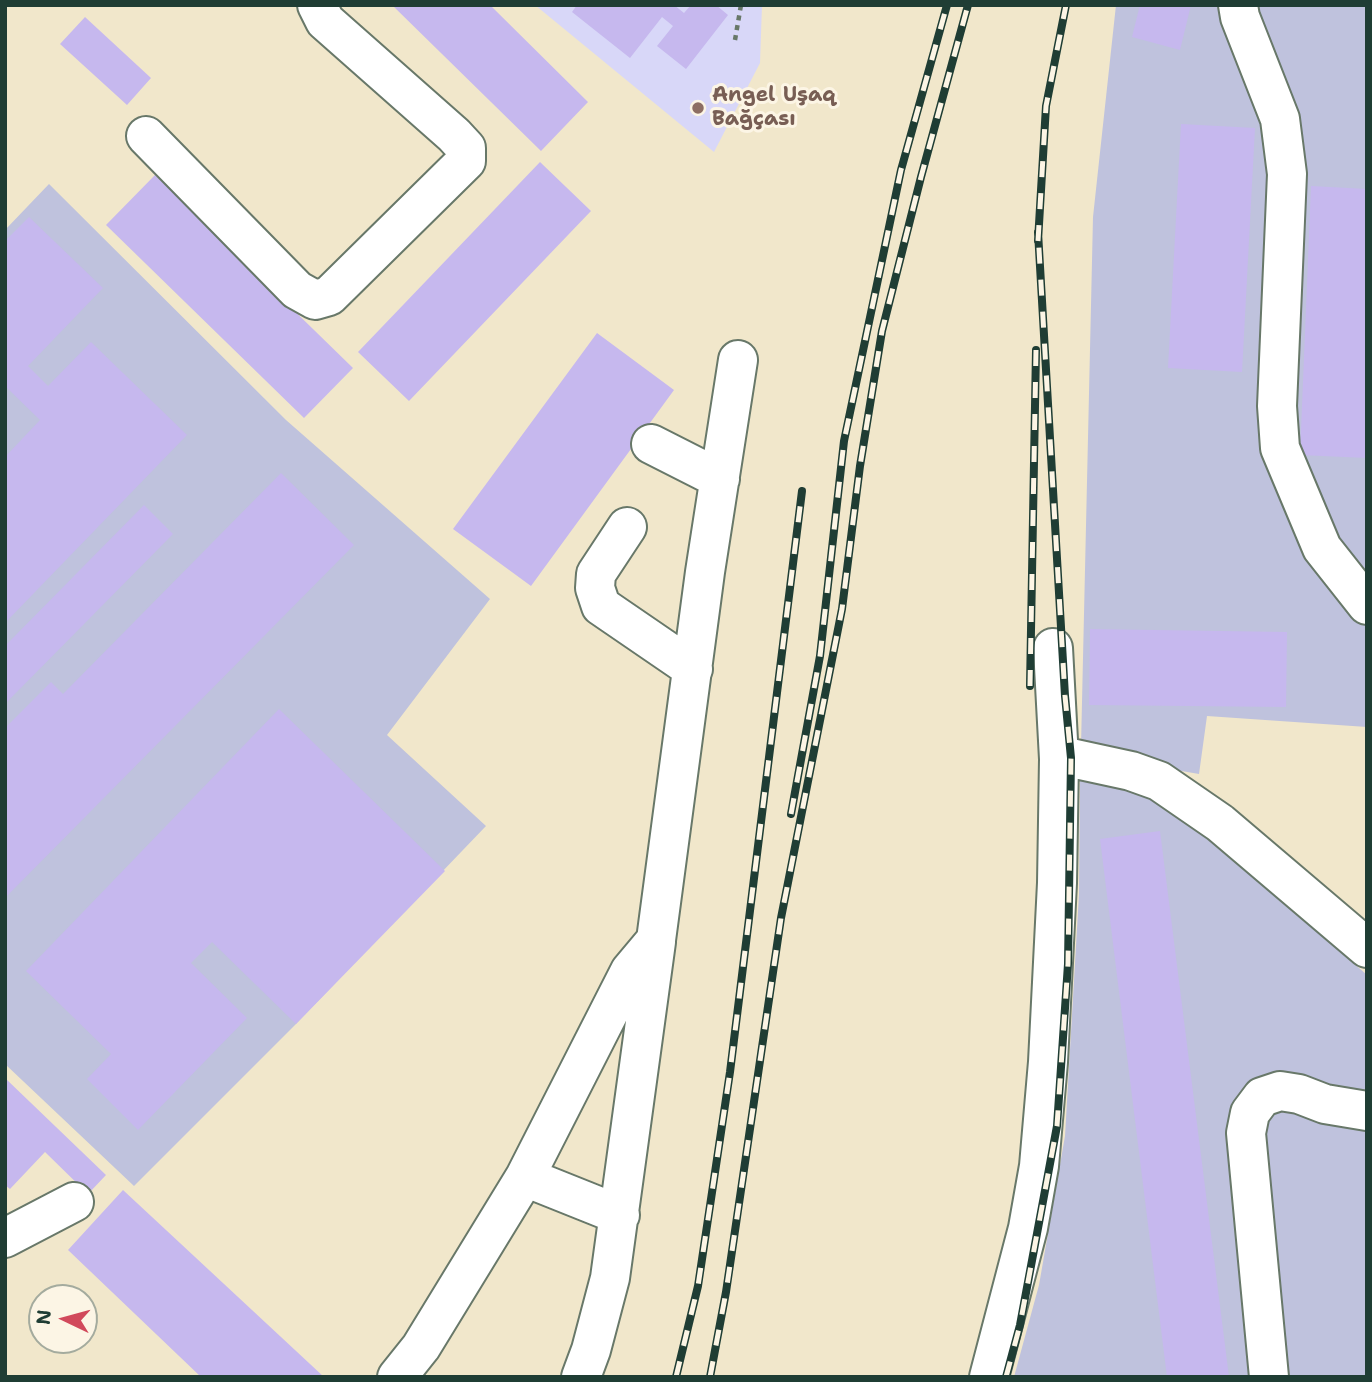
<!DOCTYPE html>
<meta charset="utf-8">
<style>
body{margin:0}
#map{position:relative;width:1372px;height:1382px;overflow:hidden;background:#f1e7cb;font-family:"Shantell Sans",sans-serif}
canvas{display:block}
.frame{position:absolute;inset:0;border:7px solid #1f3d34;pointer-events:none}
.north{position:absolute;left:28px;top:1284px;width:70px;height:70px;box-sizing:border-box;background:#fcf5e5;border:2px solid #a4ab9e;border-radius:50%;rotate:275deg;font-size:19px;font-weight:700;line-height:28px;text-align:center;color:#1f3d34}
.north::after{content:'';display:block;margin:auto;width:24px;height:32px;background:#d1495b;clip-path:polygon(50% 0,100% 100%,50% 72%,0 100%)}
</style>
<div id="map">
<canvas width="1372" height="1382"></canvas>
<div class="frame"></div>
<div class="north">N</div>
</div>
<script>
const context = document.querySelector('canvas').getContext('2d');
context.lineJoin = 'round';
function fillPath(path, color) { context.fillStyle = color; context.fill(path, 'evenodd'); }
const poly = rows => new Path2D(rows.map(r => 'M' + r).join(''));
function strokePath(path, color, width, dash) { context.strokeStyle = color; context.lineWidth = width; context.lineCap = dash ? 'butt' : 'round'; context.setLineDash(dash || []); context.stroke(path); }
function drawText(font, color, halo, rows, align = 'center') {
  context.font = font + ' "Shantell Sans",sans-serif'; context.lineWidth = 6; context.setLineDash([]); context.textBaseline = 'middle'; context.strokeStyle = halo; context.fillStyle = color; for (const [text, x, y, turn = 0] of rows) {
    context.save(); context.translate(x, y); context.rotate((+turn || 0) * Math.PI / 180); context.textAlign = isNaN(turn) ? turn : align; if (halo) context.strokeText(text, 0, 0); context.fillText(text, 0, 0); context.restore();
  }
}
const built = poly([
 [535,5,762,5,760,63,714,152]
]);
const industrial = poly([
 [1116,5,1367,5,1367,727,1207,716,1199,774,1164,768,1081,746,1093,217],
 [49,184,286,420,490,599,387,735,486,826,296,1024,134,1186,5,1064,5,230],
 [1080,774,1158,791,1367,975,1367,1377,1014,1377,1039,1285,1065,1136,1079,894]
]);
const building = poly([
 [392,5,490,5,588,102,541,151],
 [577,5,674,5,684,13,691,5,716,5,728,15,686,69,657,46,673,26,662,17,630,58,572,12],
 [1140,5,1191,5,1180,50,1132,37],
 [85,17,151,78,127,105,60,44],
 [1181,124,1255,128,1242,372,1168,368],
 [540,162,591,211,409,401,358,352],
 [155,175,353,368,304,418,106,225],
 [1311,186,1367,189,1367,458,1300,455],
 [29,217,103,288,28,366,48,386,91,342,187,435,5,623,5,457,40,420,5,386,5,241],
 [597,333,674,390,531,586,453,529],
 [281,473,354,545,5,898,5,728,51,682,63,694],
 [144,505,173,534,5,704,5,646],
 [1090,629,1287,632,1286,707,1089,705],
 [279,709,445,871,296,1024,212,942,191,963,247,1018,138,1130,87,1079,111,1054,26,971],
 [1160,831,1229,1377,1167,1377,1100,839],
 [5,1078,106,1175,88,1194,45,1152,10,1189,5,1185],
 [123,1190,324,1377,201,1377,68,1250]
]);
const path = poly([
 [735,40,741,5]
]);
const minor = poly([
 [1238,5,1240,17,1280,119,1287,174,1277,406,1280,448,1322,548,1367,605],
 [146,136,297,290,315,300,329,296,466,161,466,148,454,135,325,21,317,5],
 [651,444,720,479],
 [627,527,596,574,595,588,601,606,693,669],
 [1059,759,1071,758,1131,771,1159,781,1220,823,1367,948],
 [525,1177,620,1215],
 [5,1238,74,1202],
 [397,1377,421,1347,525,1177,630,971,656,940,705,572,738,360],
 [581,1377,591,1350,610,1278,656,942],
 [989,1377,1028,1228,1039,1166,1048,1062,1057,883,1059,759,1053,648],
 [1269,1377,1246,1133,1250,1113,1262,1097,1280,1091,1299,1094,1325,1104,1367,1111]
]);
const rail = poly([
 [1038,241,1046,106,1066,5],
 [1030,686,1036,350],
 [791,814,820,656,844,441,901,170,947,5],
 [676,1377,698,1286,730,1072,802,491],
 [710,1377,726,1292,781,918,842,609,860,466,882,331,921,177,968,5],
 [1006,1377,1020,1325,1057,1126,1068,964,1071,758,1065,696,1038,232]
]);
const markers = [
 [698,108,7,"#8d6e63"]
];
const educationNames = [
 ["Angel Uşaq",712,96],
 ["Bağçası",712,120]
];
fillPath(built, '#d8d7f8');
fillPath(industrial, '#bfc2dd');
fillPath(building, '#c6b8ee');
strokePath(minor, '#687869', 42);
strokePath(path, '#687869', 4.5, [5, 5]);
strokePath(minor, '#fff', 38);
strokePath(rail, '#1f3d34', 8);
strokePath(rail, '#fcf5e5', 5, [16]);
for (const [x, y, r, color] of markers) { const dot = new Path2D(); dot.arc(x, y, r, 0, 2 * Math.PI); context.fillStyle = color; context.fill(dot); strokePath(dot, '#fcf5e5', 2.5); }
drawText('bold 21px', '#785e54', '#fcf5e5', educationNames, 'left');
</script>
